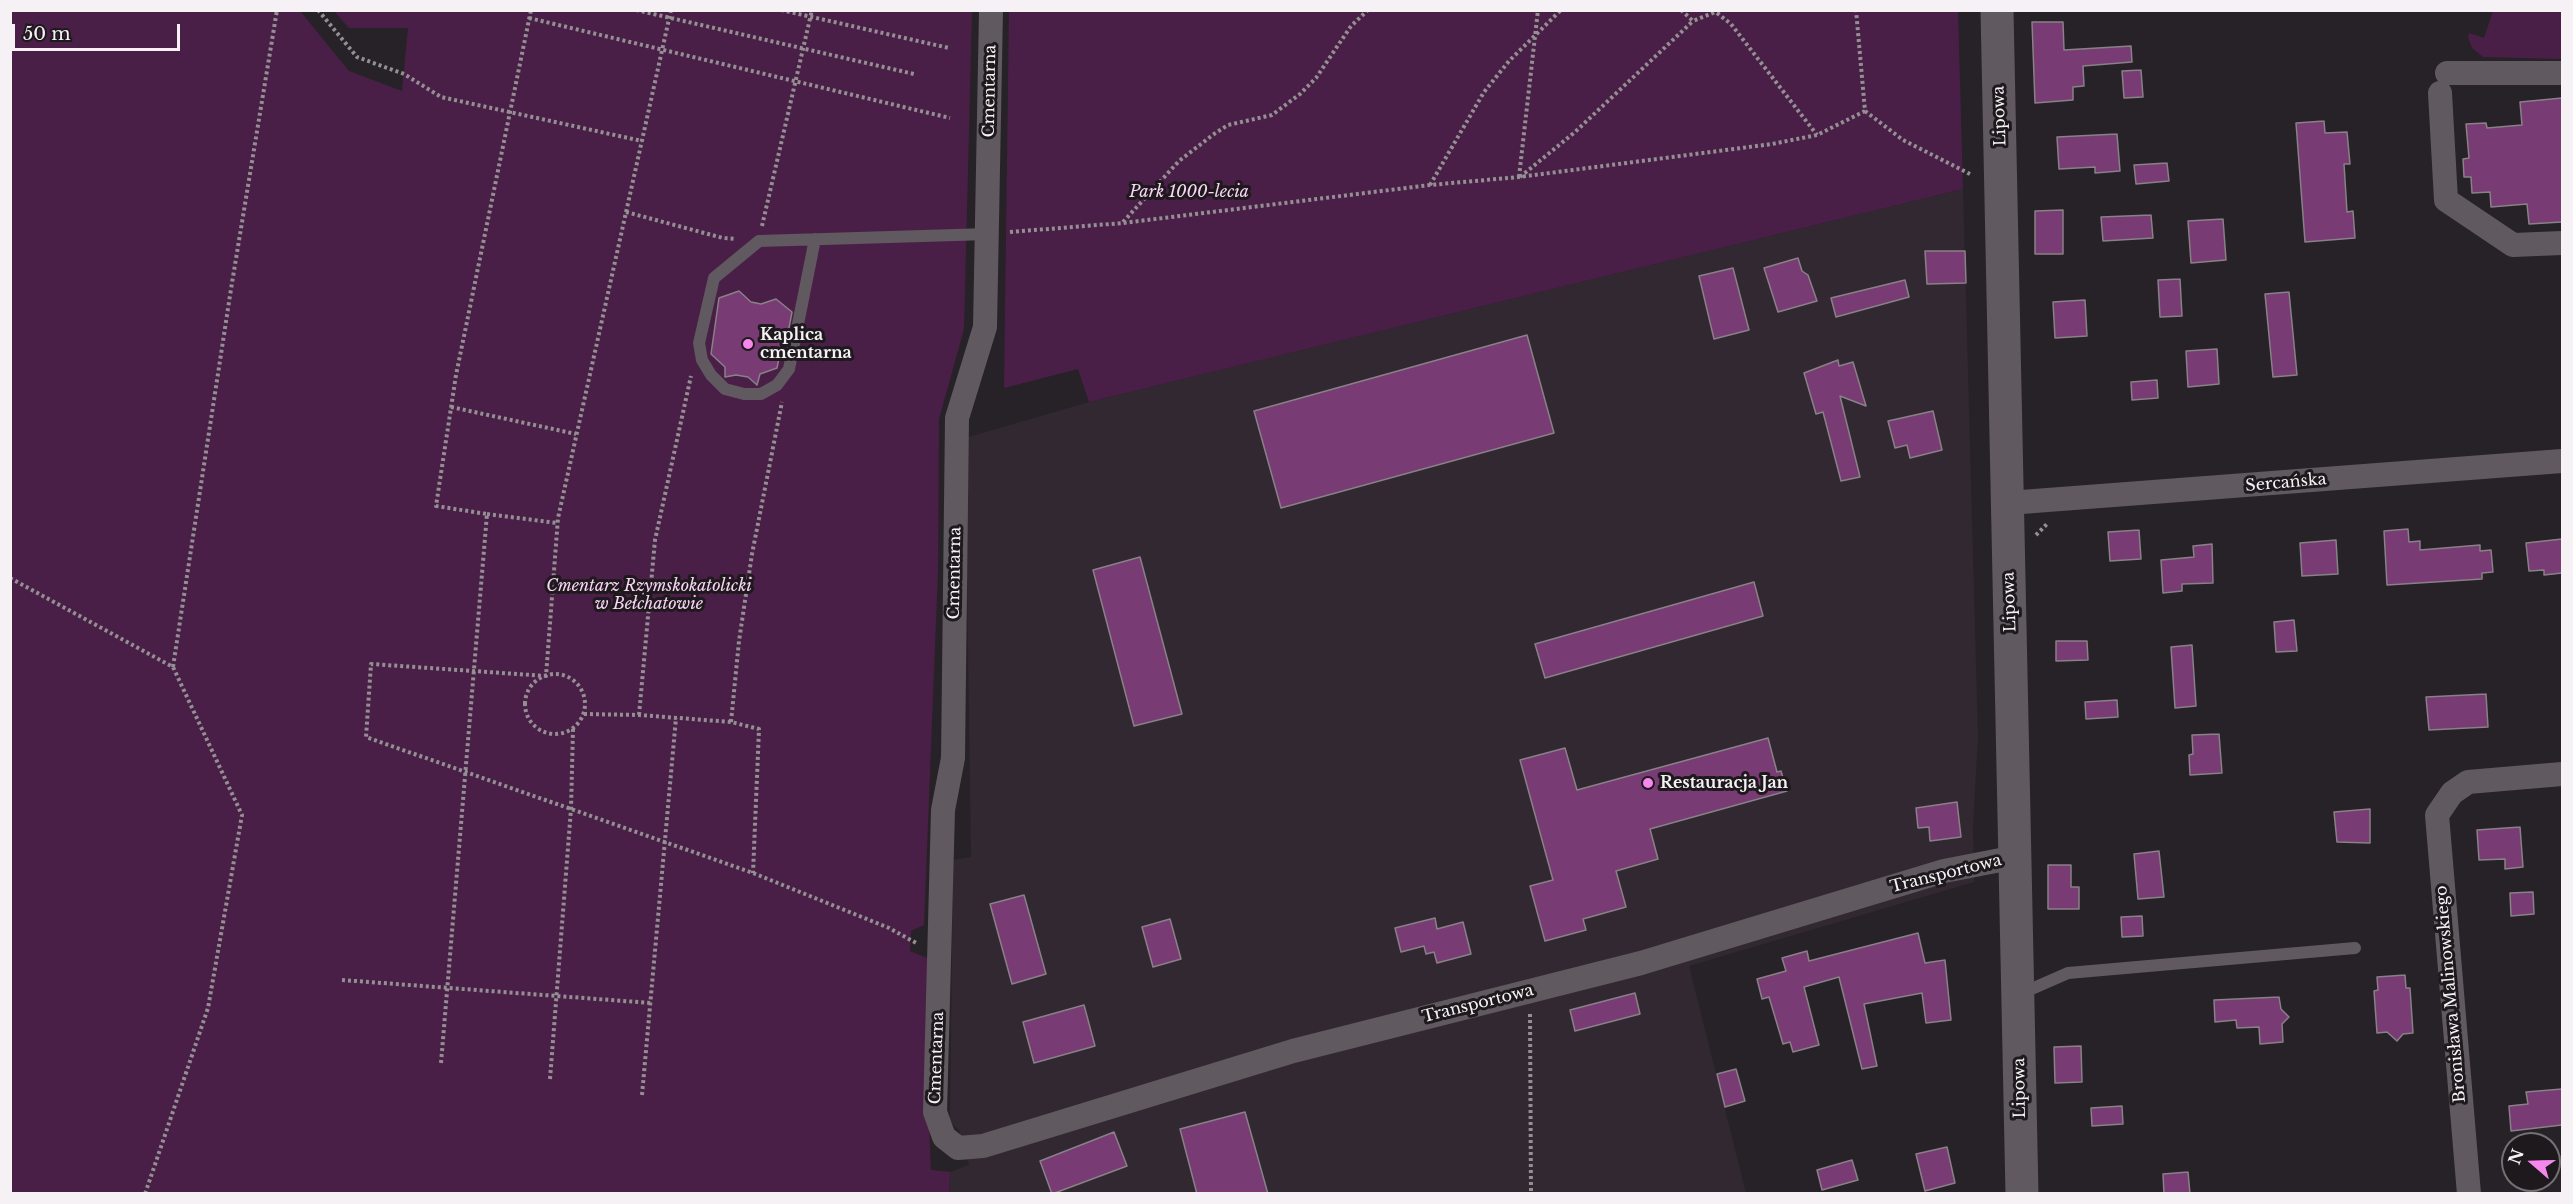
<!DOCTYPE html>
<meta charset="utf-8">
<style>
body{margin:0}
#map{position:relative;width:2573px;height:1204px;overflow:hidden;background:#272227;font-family:"Libre Baskerville",serif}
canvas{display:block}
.frame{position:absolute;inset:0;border:12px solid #f5f1f5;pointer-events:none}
.north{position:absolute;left:2501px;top:1132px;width:60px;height:60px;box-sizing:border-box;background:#1e191d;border:2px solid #746f73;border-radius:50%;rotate:290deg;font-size:16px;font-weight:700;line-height:24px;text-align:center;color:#f5f1f5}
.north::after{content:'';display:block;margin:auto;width:21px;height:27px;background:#f688ed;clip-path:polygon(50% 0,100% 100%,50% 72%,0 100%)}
.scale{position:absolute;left:12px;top:24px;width:168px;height:27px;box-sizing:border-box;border:3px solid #f5f1f5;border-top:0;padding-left:8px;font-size:18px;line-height:21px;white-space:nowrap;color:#f5f1f5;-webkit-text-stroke:4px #1e191d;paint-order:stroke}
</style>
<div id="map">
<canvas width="2573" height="1204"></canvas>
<div class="frame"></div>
<div class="north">N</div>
<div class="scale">50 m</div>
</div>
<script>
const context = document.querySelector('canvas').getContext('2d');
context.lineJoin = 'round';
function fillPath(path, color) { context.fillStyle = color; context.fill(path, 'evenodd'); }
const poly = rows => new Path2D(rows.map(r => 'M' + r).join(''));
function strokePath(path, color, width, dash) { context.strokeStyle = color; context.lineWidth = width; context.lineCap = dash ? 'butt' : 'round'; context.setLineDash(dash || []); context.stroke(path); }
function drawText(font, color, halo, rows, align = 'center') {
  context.font = font + ' "Libre Baskerville",serif'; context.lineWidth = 6; context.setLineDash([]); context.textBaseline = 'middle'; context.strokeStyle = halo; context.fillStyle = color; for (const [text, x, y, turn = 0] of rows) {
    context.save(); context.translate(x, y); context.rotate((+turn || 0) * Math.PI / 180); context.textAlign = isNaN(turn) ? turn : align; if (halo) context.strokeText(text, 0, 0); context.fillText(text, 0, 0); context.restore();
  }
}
const built = poly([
 [1963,189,1978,738,1973,825,1974,882,1689,966,1746,1193,949,1194,950,1172,969,1165,959,1130,950,1122,953,860,971,857,965,438,1089,402]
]);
const green = poly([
 [10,11,300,11,349,71,402,91,408,28,349,28,334,11,972,11,964,329,939,419,938,569,924,925,911,931,910,951,932,960,929,1126,931,1170,950,1172,949,1193,11,1193],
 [1009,11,1958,11,1963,189,1089,402,1078,369,1004,388],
 [2493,11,2562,11,2562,59,2483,57,2472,48,2468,37,2469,33,2484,38]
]);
const building = poly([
 [2032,22,2063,22,2064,50,2131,46,2132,62,2083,66,2084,86,2073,87,2073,100,2035,103,2032,22],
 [2141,70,2143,97,2124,98,2122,71,2141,70],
 [2562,98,2562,222,2529,224,2527,204,2491,207,2490,192,2472,193,2471,177,2464,177,2463,159,2469,158,2466,124,2486,123,2487,128,2522,125,2520,102,2562,98],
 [2324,121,2325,133,2347,132,2350,164,2344,164,2347,212,2353,211,2355,238,2305,242,2296,123,2324,121],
 [2117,134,2120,171,2095,173,2095,167,2059,169,2057,137,2117,134],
 [2167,163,2169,181,2136,184,2134,165,2167,163],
 [2063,210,2063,254,2035,254,2035,211,2063,210],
 [2151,215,2153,238,2103,241,2101,217,2151,215],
 [2223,219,2226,260,2191,263,2188,221,2223,219],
 [1925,251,1965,251,1966,283,1927,284,1925,251],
 [1798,258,1802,271,1808,275,1817,301,1778,312,1764,268,1798,258],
 [1733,268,1749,330,1714,339,1699,276,1733,268],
 [2180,279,2182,316,2160,317,2158,280,2180,279],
 [1905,280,1909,297,1836,317,1831,298,1905,280],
 [739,291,751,302,761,304,776,299,792,312,788,333,784,334,777,368,760,374,757,385,748,377,736,375,725,377,725,367,711,354,719,298,739,291],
 [2289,292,2297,375,2273,377,2265,294,2289,292],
 [2085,300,2087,336,2055,338,2053,302,2085,300],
 [1527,335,1554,433,1281,508,1254,411,1527,335],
 [2217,349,2219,384,2188,387,2186,351,2217,349],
 [1838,360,1839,366,1853,362,1866,406,1840,396,1860,477,1841,481,1823,412,1816,414,1804,373,1838,360],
 [2157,380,2158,398,2132,400,2131,382,2157,380],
 [1933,411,1942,450,1910,458,1907,445,1895,448,1888,421,1933,411],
 [2408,529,2409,542,2420,541,2420,550,2480,545,2480,551,2491,550,2493,572,2482,573,2482,579,2387,585,2384,531,2408,529],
 [2139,530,2141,559,2110,561,2108,532,2139,530],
 [2562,539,2562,573,2544,575,2544,570,2529,571,2526,543,2562,539],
 [2336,540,2338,574,2302,576,2300,543,2336,540],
 [2212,544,2213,583,2182,584,2182,591,2163,593,2161,560,2194,557,2193,546,2212,544],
 [1140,557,1182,714,1134,726,1093,570,1140,557],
 [1754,582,1763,616,1545,678,1535,644,1754,582],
 [2294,620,2297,651,2276,652,2274,622,2294,620],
 [2056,641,2087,641,2088,660,2056,661,2056,641],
 [2192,645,2196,706,2175,708,2171,647,2192,645],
 [2486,694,2488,727,2429,730,2426,697,2486,694],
 [2117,700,2118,717,2086,719,2085,702,2117,700],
 [2219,734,2222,773,2190,775,2189,755,2193,754,2192,735,2219,734],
 [1768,738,1777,772,1781,771,1787,791,1650,829,1658,859,1616,871,1626,907,1583,919,1586,930,1545,941,1530,886,1553,880,1520,760,1565,748,1577,790,1768,738],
 [1957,802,1961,837,1930,841,1929,827,1918,828,1916,808,1957,802],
 [2370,809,2370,843,2337,842,2334,812,2370,809],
 [2520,827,2523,867,2505,869,2505,859,2479,860,2477,830,2520,827],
 [2159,851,2164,897,2138,899,2134,854,2159,851],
 [2048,865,2071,865,2071,887,2079,887,2079,909,2048,909,2048,865],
 [2533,892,2534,914,2511,916,2510,893,2533,892],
 [1024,895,1046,974,1012,984,990,904,1024,895],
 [2142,916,2143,936,2122,937,2121,917,2142,916],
 [1435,918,1437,929,1463,922,1471,954,1437,963,1434,952,1426,954,1424,946,1401,952,1395,928,1435,918],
 [1170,919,1181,959,1153,967,1142,927,1170,919],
 [1918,933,1925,963,1945,960,1951,1020,1926,1023,1922,993,1864,1004,1877,1066,1862,1069,1839,977,1804,987,1819,1045,1793,1052,1790,1042,1783,1044,1769,997,1762,999,1757,979,1786,971,1782,958,1807,951,1809,961,1918,933],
 [2405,975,2406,988,2410,988,2413,1033,2403,1034,2397,1041,2387,1032,2377,1033,2374,991,2378,990,2377,977,2405,975],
 [1635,993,1640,1014,1575,1031,1570,1010,1635,993],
 [2279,997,2281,1009,2289,1017,2282,1024,2283,1042,2260,1044,2259,1027,2237,1028,2236,1020,2215,1022,2214,1000,2279,997],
 [1084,1005,1095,1046,1034,1063,1023,1022,1084,1005],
 [2081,1046,2082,1082,2055,1083,2054,1047,2081,1046],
 [1736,1069,1745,1101,1725,1107,1717,1074,1736,1069],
 [2562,1089,2562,1125,2511,1131,2509,1106,2528,1104,2526,1092,2562,1089],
 [2122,1106,2123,1124,2092,1126,2091,1108,2122,1106],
 [1245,1112,1268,1194,1197,1194,1180,1129,1245,1112],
 [1114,1132,1127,1166,1052,1194,1040,1161,1114,1132],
 [1947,1147,1955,1183,1925,1191,1916,1154,1947,1147],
 [1852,1160,1858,1180,1822,1190,1817,1170,1852,1160],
 [2188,1172,2190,1194,2164,1194,2163,1174,2188,1172]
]);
const path = poly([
 [318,10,357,57,404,74,441,97,642,141],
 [636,10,914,74],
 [671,10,558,518,546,676,371,664,366,737,753,873,889,928,918,944],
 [781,10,949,48],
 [1681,10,1693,21,1720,10],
 [1717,13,1731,24,1817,135],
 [529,18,950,118],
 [1865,111,1903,140,1970,174],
 [1519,177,1538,10],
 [1520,177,1575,132,1693,21],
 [1430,185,1484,92,1509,61,1561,10],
 [626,212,723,238,736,239],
 [1123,222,1179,161,1214,134,1228,125,1272,115,1300,94,1316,78,1351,26,1368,10],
 [762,226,812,10],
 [1010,232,1123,223,1430,185,1519,177,1772,144,1817,135,1865,111,1856,10],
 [451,407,576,434],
 [487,514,557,523],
 [2036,535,2048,523],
 [10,578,173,667,242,815,208,1008,145,1194],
 [173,667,231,289,277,10],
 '525 704a30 30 0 1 1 60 0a30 30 0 1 1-60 0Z',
 [584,714,639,715,731,722,759,729,753,873],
 [639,715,655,540,691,376],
 [731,722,739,641,752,554,782,402],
 [342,980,651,1003],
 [1530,1014,1531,1194],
 [441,1063,487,514,436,506,456,375,531,10],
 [550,1079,571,809,573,729],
 [642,1095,676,718]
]);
const lane = poly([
 [815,239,789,369,777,385,761,394,744,394,725,389,711,375,702,360,699,343,714,278,759,241,988,234],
 [2020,994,2068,973,2355,948]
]);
const street = poly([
 [991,10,985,327,957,418,953,758,943,810,935,1112,944,1137,958,1148,983,1146,1293,1051,1641,963,1944,871,2016,857],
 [2447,73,2562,73],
 [2440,93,2446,200,2513,245,2562,243],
 [2008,503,2562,461],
 [2469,1194,2437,815,2452,793,2468,782,2562,774]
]);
const secondary = poly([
 [1997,10,2022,1194]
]);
const markers = [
 [748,344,6,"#f688ed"],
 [1648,783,6,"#f688ed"]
];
const streetNames = [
 ["Cmentarna",990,91,-89],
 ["Lipowa",2000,116,-92],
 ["Sercańska",2286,483,-5],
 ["Cmentarna",955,573,-89],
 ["Lipowa",2010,602,-92],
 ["Transportowa",1946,874,-14],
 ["Bronisława Malinowskiego",2451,994,-95],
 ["Transportowa",1478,1004,-14],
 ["Cmentarna",937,1058,-88],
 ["Lipowa",2020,1088,-91]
];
const parkNames = [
 ["Park 1000-lecia",1189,192],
 ["Cmentarz Rzymskokatolicki",649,586],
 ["w Bełchatowie",649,604]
];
const poiNames = [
 ["Kaplica",760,335],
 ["cmentarna",760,353],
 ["Restauracja Jan",1660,783]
];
fillPath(built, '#322831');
fillPath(green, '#4a1f47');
fillPath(building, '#783b73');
strokePath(building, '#888187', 1.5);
strokePath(path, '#938f93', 4, [3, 3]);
strokePath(lane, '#60595f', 12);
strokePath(street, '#60595f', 24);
strokePath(secondary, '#60595f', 33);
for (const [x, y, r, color] of markers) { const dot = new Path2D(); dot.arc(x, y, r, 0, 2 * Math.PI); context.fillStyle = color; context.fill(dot); strokePath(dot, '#1e191d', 2); }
drawText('16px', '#f5f1f5', '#1e191d', streetNames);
drawText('italic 16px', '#fad5f5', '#1e191d', parkNames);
drawText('bold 16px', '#f5f1f5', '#1e191d', poiNames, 'left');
</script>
